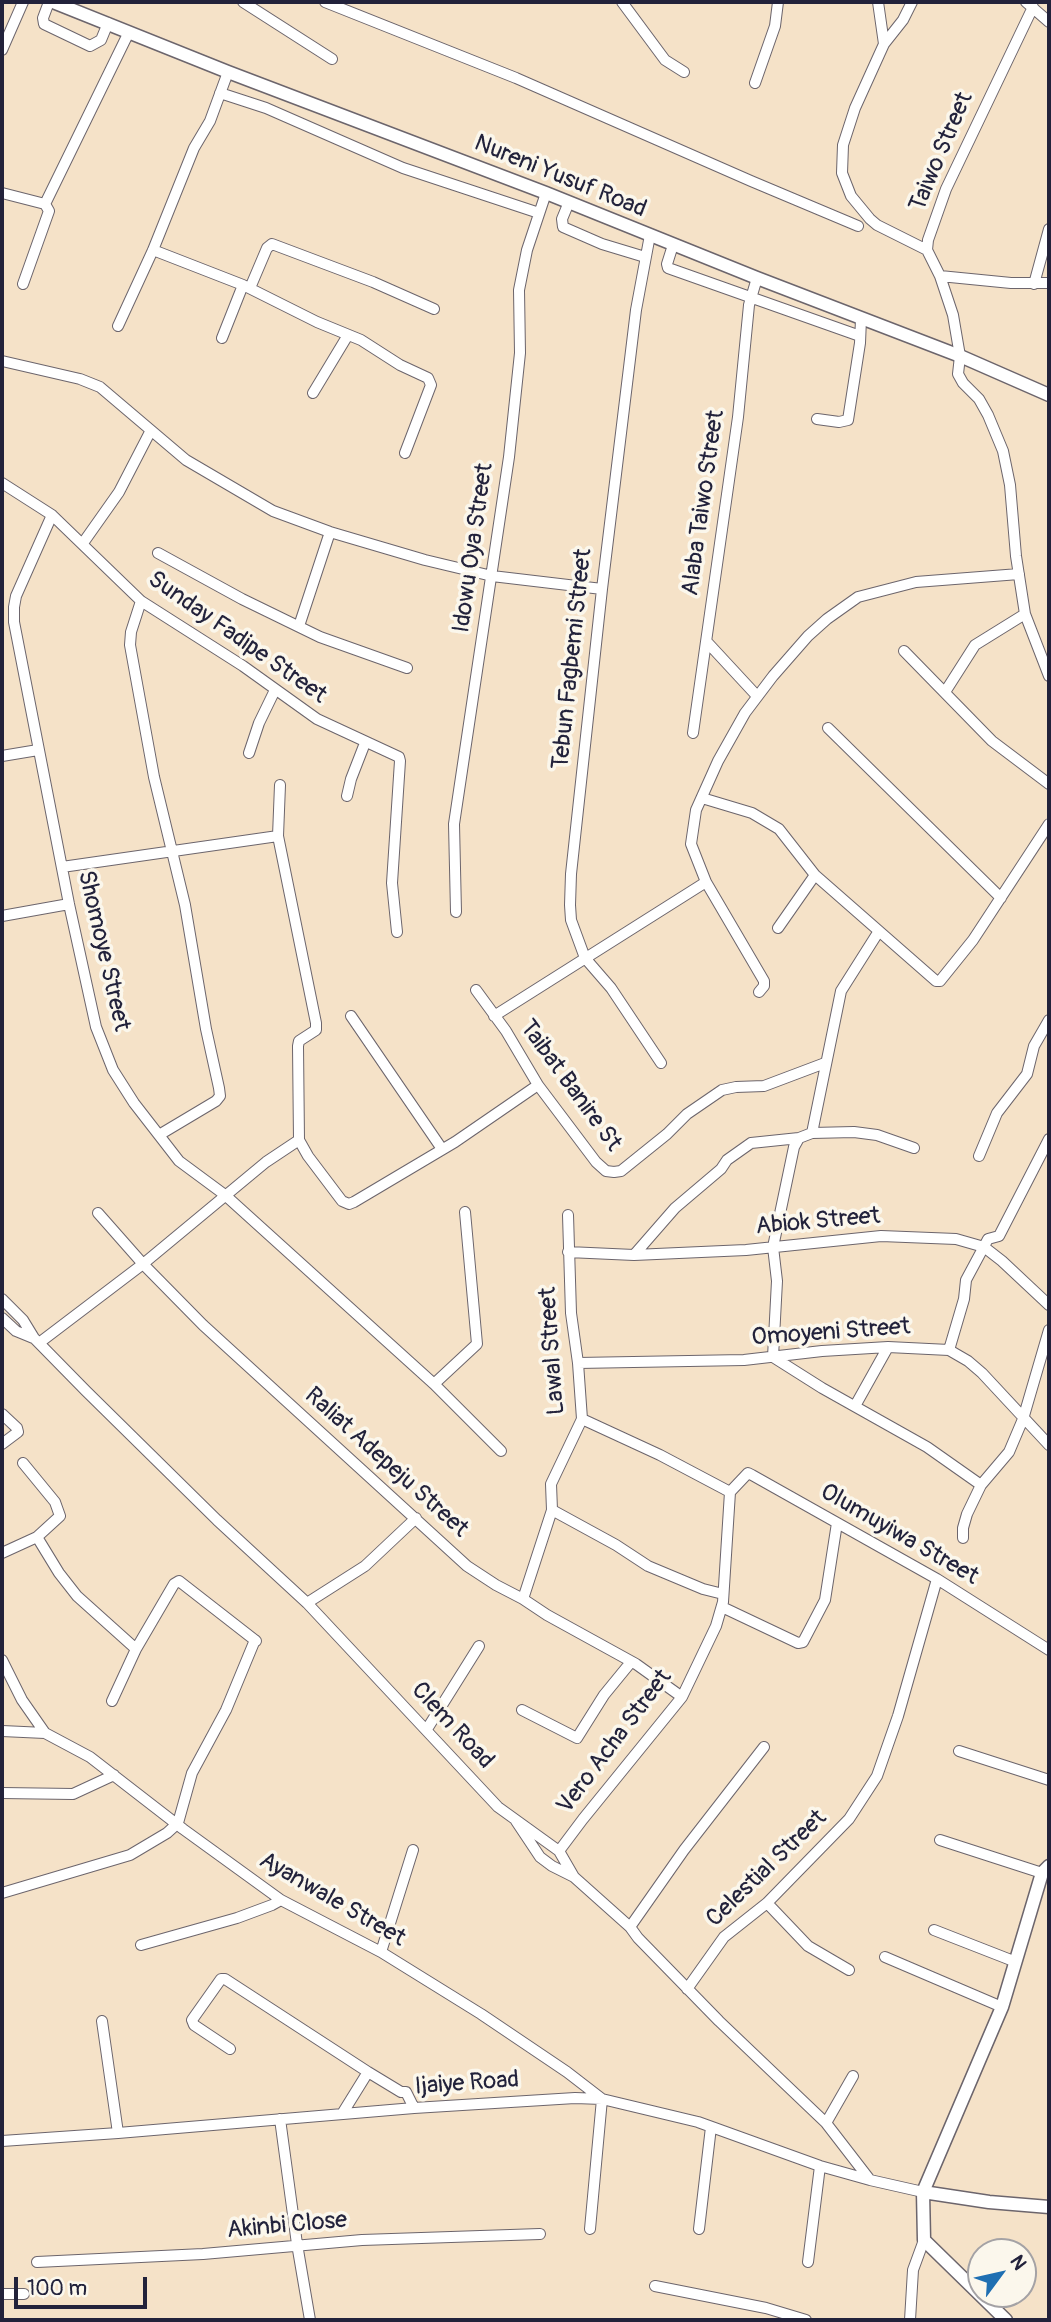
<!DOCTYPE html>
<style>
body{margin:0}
#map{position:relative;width:1051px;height:2322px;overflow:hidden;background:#f5e2c8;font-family:Pangolin,sans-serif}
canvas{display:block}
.frame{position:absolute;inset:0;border:4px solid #22223b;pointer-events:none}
.north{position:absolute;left:967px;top:2238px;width:70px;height:70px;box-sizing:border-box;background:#fbf7ec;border:2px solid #a4a2a5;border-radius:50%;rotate:57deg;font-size:19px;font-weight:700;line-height:28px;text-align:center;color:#22223b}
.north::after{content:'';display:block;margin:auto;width:24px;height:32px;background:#1f6fb2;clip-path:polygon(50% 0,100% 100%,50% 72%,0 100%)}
.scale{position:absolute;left:14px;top:2277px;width:133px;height:32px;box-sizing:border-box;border:4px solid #22223b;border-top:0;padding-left:9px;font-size:21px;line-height:24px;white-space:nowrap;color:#22223b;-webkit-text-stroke:5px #fbf7ec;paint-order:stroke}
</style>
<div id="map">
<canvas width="1051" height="2322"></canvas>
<div class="frame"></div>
<div class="north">N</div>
<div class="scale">100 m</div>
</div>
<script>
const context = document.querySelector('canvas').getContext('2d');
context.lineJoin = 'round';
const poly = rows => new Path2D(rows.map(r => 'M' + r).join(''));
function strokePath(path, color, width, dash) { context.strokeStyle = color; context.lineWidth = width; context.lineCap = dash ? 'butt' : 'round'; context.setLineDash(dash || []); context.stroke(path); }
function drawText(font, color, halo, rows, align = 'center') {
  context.font = font + ' Pangolin,sans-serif'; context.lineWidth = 7; context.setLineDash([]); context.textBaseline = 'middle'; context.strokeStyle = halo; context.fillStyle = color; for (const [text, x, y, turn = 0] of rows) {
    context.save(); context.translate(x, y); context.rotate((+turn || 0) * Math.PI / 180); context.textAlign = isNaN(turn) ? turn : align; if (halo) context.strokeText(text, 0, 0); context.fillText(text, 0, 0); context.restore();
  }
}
const street = poly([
 [49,2,43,18,44,24,90,46,101,40,108,23],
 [243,2,332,59],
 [325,2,516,78,751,181,858,226],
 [622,2,665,60,684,72],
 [878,2,884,44,855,108,843,145,842,173,851,196,870,219,877,225,927,250],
 [1026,2,1049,22],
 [1033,7,946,189,928,240,927,250,940,276,953,315,960,356,958,374,963,383,979,399,988,415,1003,451,1010,485,1016,556,1025,614,1049,676],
 [884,44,903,20,912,2],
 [2,50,23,2],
 [755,83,775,26,778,2],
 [220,93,266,108,403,168,539,213],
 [2,193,45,204,49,211,23,284],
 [569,202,562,219,563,227,602,244,645,257],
 [45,204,129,32],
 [650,235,636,310,602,589,571,874,570,905,571,920,585,958,611,988,661,1063],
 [673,245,667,264,668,268,860,336],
 [153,250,243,285,317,322,361,340,400,365,428,378,431,385,405,453],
 [940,276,1011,283,1049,283],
 [1034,284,1049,229],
 [250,288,267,248,272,244,373,282,434,309],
 [118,326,153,250,194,148,210,121,228,72],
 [222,338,243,285],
 [2,361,80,379,100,387,186,460,273,511,330,532,425,560,492,576,602,589],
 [313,393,348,335],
 [817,419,839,422,848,420,860,343,861,319],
 [2,483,52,515,141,601,243,666,317,719,399,757,400,761,392,883,397,932],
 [52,515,16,596,14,607,14,622,69,904,96,1027,113,1070,134,1103,179,1161,225,1195,434,1384,501,1451],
 [83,543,119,492,150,432],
 [158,553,242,599,320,637,407,668],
 [141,601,131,632,130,645,154,777,185,905,206,1029,219,1088,220,1096,216,1101,159,1135],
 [299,626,330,532],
 [707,642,757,696],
 [904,651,992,741,1049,784],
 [945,692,975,645,1025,614],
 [828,728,1001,898],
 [693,733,738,417,749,305,757,278],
 [249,753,259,723,275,690],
 [2,756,38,750],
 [280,785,278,836,316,1023,316,1030,299,1041,298,1046,299,1140,308,1156,342,1201,349,1204,354,1202,455,1142,538,1085],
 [347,796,351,779,365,743],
 [702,798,752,813,779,829,815,875,936,981,940,981,973,940,1049,824],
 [62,867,278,836],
 [456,912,454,824,509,457,520,353,519,290,527,250,546,193],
 [2,916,69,904],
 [778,928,815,875],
 [879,931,841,991,812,1133,799,1138,794,1147,773,1247,777,1281,773,1357,822,1388,927,1447,981,1485],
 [476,990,506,1031,538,1085,596,1162,606,1171,614,1172,621,1171,667,1134,687,1114,722,1090,736,1087,764,1086,825,1063],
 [759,992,764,986,764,981,706,882,691,844,696,810,718,761,745,713,773,676,808,636,827,619,858,597,916,582,1019,574],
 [351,1016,442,1149],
 [494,1016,706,882],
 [812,1133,854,1132,877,1135,914,1148],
 [979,1156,997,1113,1027,1074,1034,1046,1049,1020],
 [98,1213,143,1264,203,1325,467,1566,496,1585,523,1599,547,1615,636,1664,682,1697],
 [568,1252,634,1255,746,1250,881,1236,956,1239,984,1247,1002,1261,1049,1305],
 [634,1255,675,1208,721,1169,727,1160,751,1143,799,1138],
 [2,1299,23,1320,34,1338,86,1391,217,1520,307,1603,498,1807,559,1851,574,1877,630,1927,638,1938,719,2021,826,2123,870,2180],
 [2,1318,16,1331,33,1338],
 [39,1343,143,1264,266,1162,299,1140],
 [949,1350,964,1299,966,1280,988,1239,999,1236,1049,1139],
 [578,1363,744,1360,822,1351,888,1347,949,1350,968,1361,982,1373,1049,1445],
 [434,1384,477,1344,465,1212],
 [855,1406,888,1347],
 [2,1414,17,1428,18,1432,2,1444],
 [730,1492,748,1473,752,1475,937,1579,1049,1650],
 [552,1510,616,1545,648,1566,703,1589,723,1594],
 [37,1537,59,1573,77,1596,136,1649],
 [963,1538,963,1528,967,1514,981,1485,1009,1452,1023,1419,1049,1330],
 [2,1553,37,1537,60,1516,55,1502,23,1463],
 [523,1599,552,1510,551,1484,582,1419,578,1363,571,1313,568,1215],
 [307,1603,365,1566,416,1518],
 [722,1607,798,1643,803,1642,825,1600,837,1523],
 [2,1660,22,1700,45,1733,90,1757,183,1829,281,1900,381,1952,481,2014,567,2072,602,2099,590,2229],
 [522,1710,577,1738,604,1695,631,1662],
 [427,1729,479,1646],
 [2,1731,45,1733],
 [959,1751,1049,1780],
 [2,1793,73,1794,114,1775],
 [516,1821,540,1857,552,1866,574,1877],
 [940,1840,1042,1873],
 [559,1851,583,1819,682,1697,716,1626,723,1602,730,1492,660,1455,582,1419],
 [2,1893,130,1855,167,1833,178,1823,192,1773,226,1710,255,1640,256,1641,179,1581,174,1584,136,1649,112,1701],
 [767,1903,808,1946,849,1970],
 [630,1927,684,1850,764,1747],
 [934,1930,1016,1962],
 [141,1945,237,1918,272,1905,281,1900],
 [381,1952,413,1850],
 [885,1957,1002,2007],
 [687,1989,724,1937,767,1903,849,1819,877,1776,898,1716,937,1579],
 [102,2021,118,2133],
 [230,2049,194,2025,192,2020,221,1979,225,1979,368,2072,401,2092,406,2092,414,2108],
 [342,2114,368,2072],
 [280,2119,297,2244,310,2320],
 [826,2123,853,2076],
 [2,2141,118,2133,414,2108,575,2098,602,2099,698,2122,820,2166,870,2180,923,2192],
 [699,2229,711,2127],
 [37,2262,203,2254,362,2240,540,2234],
 [808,2262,820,2166],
 [655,2286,766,2308,806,2320],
 [2,2294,24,2294],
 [910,2320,913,2270,924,2240]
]);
const secondary = poly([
 [53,2,228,72,546,193,757,278,960,356,1049,395],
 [923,2192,989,2202,1049,2207],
 [1006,2320,924,2240,923,2192,1002,2007,1042,1873,1049,1866]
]);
const streetNames = [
 ["Taiwo Street",942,152,-67],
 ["Nureni Yusuf Road",560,177,22],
 ["Alaba Taiwo Street",704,503,-82],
 ["Idowu Oya Street",474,548,-82],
 ["Sunday Fadipe Street",237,638,35],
 ["Tebun Fagbemi Street",573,659,-84],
 ["Shomoye Street",103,951,77],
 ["Taibat Banire St",570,1086,54],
 ["Abiok Street",818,1222,-5],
 ["Omoyeni Street",831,1333,-4],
 ["Lawal Street",553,1351,-94],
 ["Raliat Adepeju Street",386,1463,42],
 ["Olumuyiwa Street",899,1535,30],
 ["Clem Road",452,1726,47],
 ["Vero Acha Street",615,1742,-53],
 ["Celestial Street",767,1869,-44],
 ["Ayanwale Street",332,1900,30],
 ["Ijaiye Road",467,2084,-4],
 ["Akinbi Close",287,2226,-5]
];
strokePath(street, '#6c656c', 12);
strokePath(secondary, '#6c656c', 15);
strokePath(street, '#fff', 10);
strokePath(secondary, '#fff', 12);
drawText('24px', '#22223b', '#fbf7ec', streetNames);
</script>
